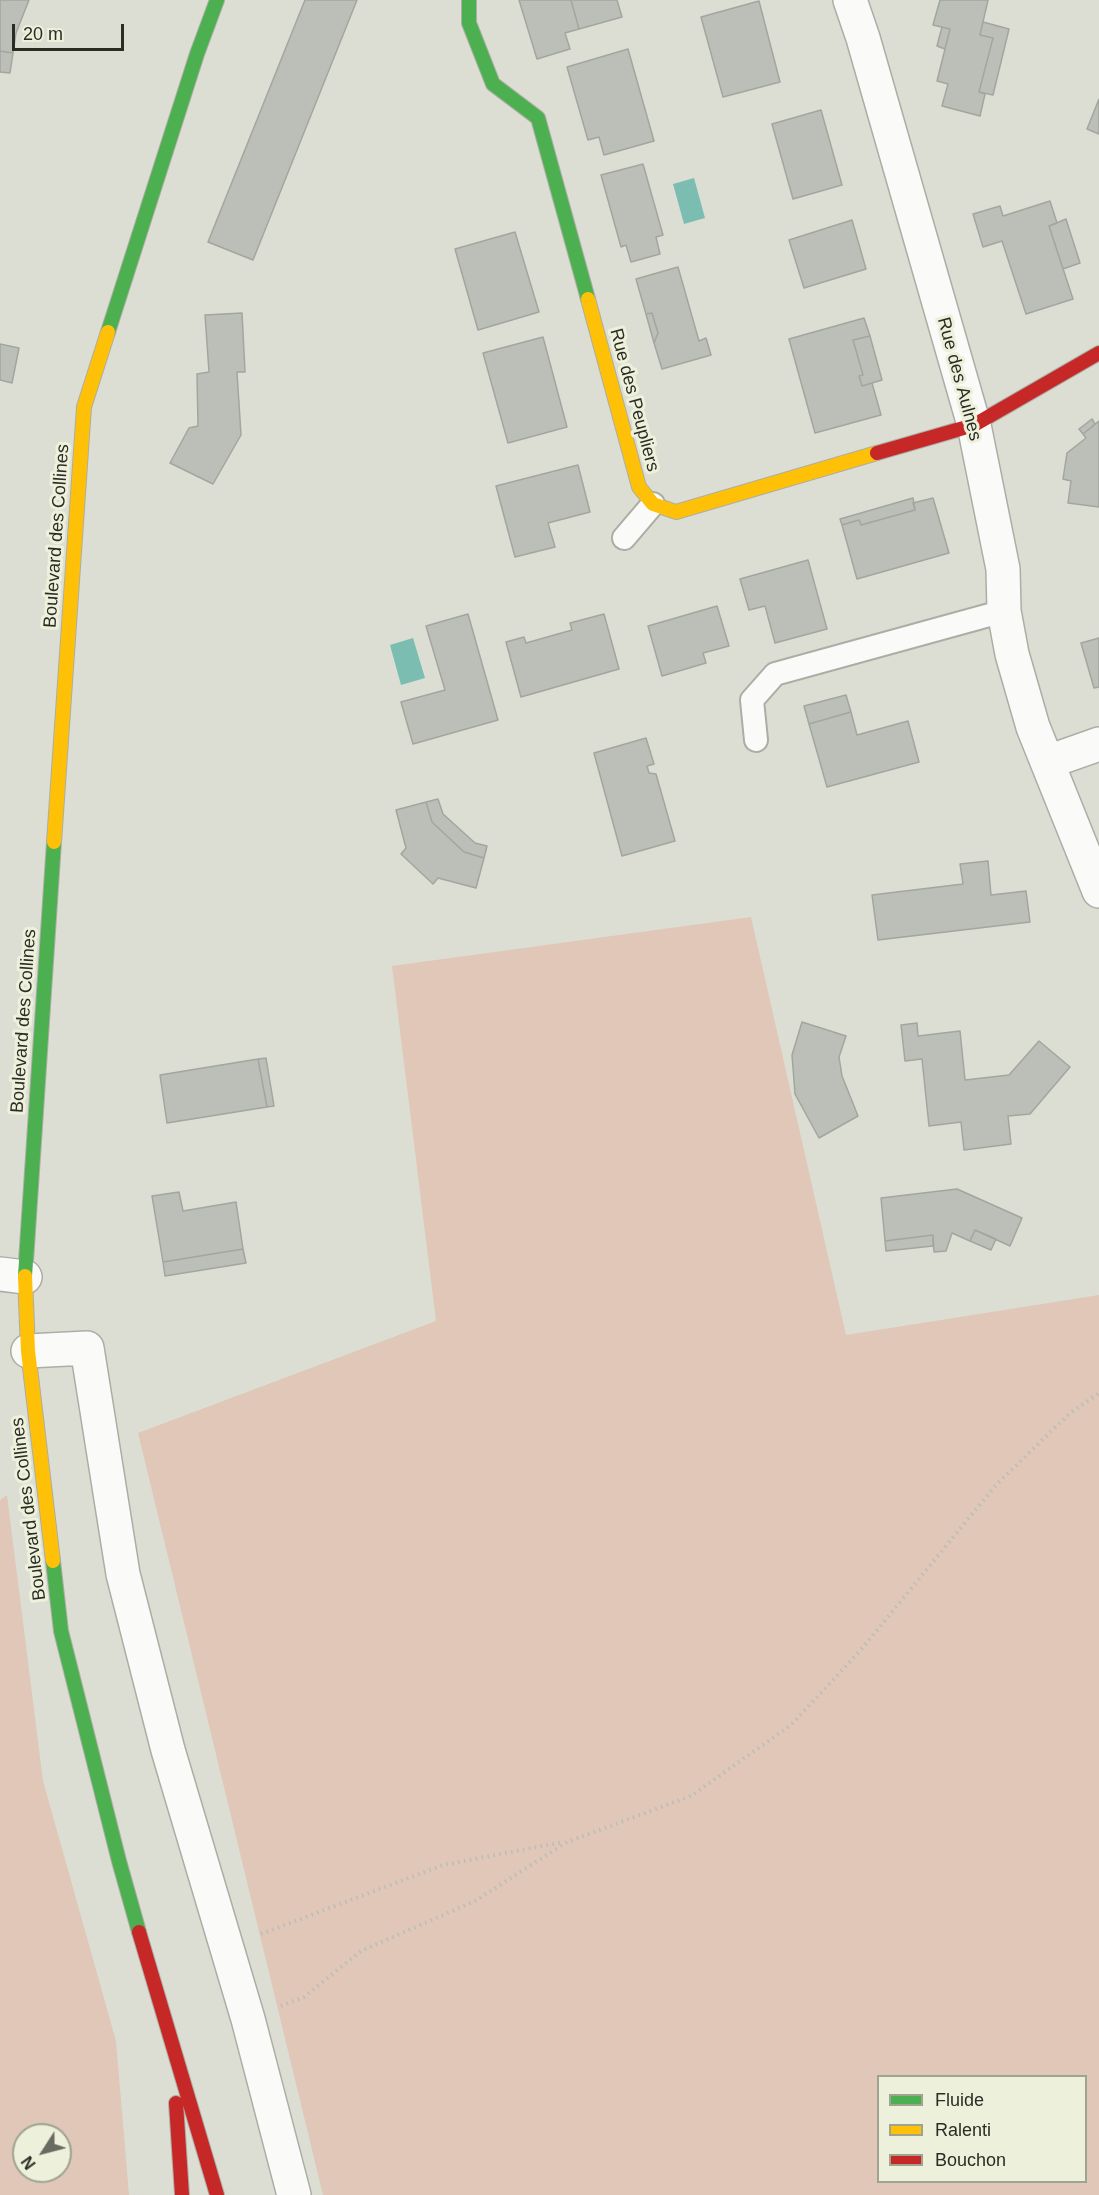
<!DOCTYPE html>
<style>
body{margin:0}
#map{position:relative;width:1099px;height:2195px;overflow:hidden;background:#dcded3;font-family:Arial,sans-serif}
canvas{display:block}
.legend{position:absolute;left:877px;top:2075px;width:210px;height:108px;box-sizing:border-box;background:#edf1db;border:2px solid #9fa392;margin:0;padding:8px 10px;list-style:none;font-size:18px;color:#2b2d25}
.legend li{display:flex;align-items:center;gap:12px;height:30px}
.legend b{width:30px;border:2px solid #9fa392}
.north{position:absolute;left:12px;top:2123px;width:60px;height:60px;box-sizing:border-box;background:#edf1db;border:2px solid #9fa392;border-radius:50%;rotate:234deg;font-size:16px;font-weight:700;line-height:24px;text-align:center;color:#2b2d25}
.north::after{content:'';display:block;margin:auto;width:21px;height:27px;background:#696b62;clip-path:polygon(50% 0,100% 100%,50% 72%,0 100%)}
.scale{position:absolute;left:12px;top:24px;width:112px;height:27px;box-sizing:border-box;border:3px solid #2b2d25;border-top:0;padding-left:8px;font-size:18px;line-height:21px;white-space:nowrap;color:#2b2d25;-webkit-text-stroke:4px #edf1db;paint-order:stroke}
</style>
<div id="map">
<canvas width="1099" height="2195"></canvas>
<ul class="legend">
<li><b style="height:8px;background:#4caf50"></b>Fluide</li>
<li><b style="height:8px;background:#ffc107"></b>Ralenti</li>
<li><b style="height:8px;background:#c62828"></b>Bouchon</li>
</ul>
<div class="north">N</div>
<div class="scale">20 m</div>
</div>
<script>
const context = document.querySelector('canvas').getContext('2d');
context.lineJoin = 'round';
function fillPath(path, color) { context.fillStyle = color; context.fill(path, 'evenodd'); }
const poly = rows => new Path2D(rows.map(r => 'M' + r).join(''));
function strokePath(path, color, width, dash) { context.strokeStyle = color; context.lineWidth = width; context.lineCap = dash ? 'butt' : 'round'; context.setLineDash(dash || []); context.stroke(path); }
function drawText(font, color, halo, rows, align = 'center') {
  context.font = font + ' Arial,sans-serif'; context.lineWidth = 6; context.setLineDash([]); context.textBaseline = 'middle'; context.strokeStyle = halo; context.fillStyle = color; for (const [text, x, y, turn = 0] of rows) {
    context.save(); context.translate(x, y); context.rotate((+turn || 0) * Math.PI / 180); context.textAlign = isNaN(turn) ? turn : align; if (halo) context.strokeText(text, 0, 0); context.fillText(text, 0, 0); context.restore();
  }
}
const green = poly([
 [751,917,846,1335,1099,1295,1099,2195,323,2195,138,1433,436,1321,392,966],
 [878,2076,1086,2076,1086,2182,878,2182],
 [7,1495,43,1781,116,2041,129,2195,0,2195,0,1500],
 [24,2135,60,2135,60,2171,24,2171]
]);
const water = poly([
 [694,178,705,218,684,224,673,184],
 [413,638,425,678,401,685,390,645]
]);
const building = poly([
 [0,0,29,0,16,33,13,53,0,51,0,0],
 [305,0,357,0,253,260,208,242,305,0],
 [519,0,571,0,579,29,565,33,570,49,537,59,519,0],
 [571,0,617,0,622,17,579,29,571,0],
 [940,0,988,0,980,35,993,38,979,92,985,94,980,116,942,106,948,84,937,81,950,29,933,25,940,0],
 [759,1,780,82,723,97,701,17,759,1],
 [983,22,1009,29,993,95,979,92,993,38,980,35,983,22],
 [942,27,950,29,945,49,937,46,942,27],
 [628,49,654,141,604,155,599,137,588,140,567,67,628,49],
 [0,51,13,53,10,73,0,72,0,51],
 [1099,99,1099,134,1087,129,1099,99],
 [821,110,842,185,793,199,772,124,821,110],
 [643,164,663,235,656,237,660,254,631,262,626,245,621,247,601,175,643,164],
 [1050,201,1057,223,1049,226,1073,299,1026,314,1002,241,983,247,973,214,1000,206,1003,216,1050,201],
 [1066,219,1080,263,1063,269,1049,226,1066,219],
 [852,220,866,269,804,288,789,240,852,220],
 [515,232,539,312,478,330,455,249,515,232],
 [678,267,699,341,706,338,711,355,662,369,654,343,658,333,652,313,646,314,636,279,678,267],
 [242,313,245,372,237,372,241,435,213,484,170,463,189,428,198,426,197,374,209,372,205,315,242,313],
 [652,313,658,333,654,343,646,314,652,313],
 [864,318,870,336,853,340,863,375,859,376,862,386,872,383,881,415,815,433,789,339,864,318],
 [870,336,882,380,862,386,859,376,863,375,853,340,870,336],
 [543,337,567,427,508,443,483,353,543,337],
 [0,344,19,348,12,383,0,380,0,344],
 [1092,419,1095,424,1083,434,1079,429,1092,419],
 [1099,421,1099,507,1068,503,1071,481,1063,479,1067,453,1086,438,1083,434,1099,421],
 [578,465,590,512,548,523,555,547,515,557,496,486,578,465],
 [913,498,915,510,861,525,859,520,842,525,840,519,913,498],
 [933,498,949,553,857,579,842,525,859,520,861,525,915,510,913,503,933,498],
 [808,560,827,629,775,643,765,606,749,610,740,579,808,560],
 [717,606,729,646,703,653,706,663,662,676,648,626,717,606],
 [468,614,498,720,413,744,401,702,445,690,426,626,468,614],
 [604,614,619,669,521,697,506,642,524,637,526,643,572,630,570,623,604,614],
 [1099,638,1099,687,1094,688,1081,643,1099,638],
 [846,695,851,712,809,724,804,706,846,695],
 [851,712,857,735,908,721,919,762,827,787,809,724,851,712],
 [646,738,654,764,647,766,649,773,656,774,675,841,622,856,594,753,646,738],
 [438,799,443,814,475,843,487,846,484,858,464,852,432,822,426,802,438,799],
 [426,802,432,822,464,852,484,858,476,888,438,878,433,884,401,854,406,848,396,810,426,802],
 [988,861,991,895,1026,891,1030,922,878,940,872,895,963,884,960,864,988,861],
 [802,1022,846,1036,839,1057,842,1076,858,1116,819,1138,795,1094,792,1055,802,1022],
 [917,1023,918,1036,960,1031,965,1080,1009,1075,1039,1041,1070,1067,1030,1114,1008,1116,1011,1144,964,1150,961,1122,929,1126,922,1059,905,1061,901,1025,917,1023],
 [266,1058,274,1106,267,1107,258,1059,266,1058],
 [258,1059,267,1107,167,1123,160,1075,258,1059],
 [957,1189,1022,1218,1010,1246,975,1230,970,1241,952,1233,946,1251,934,1252,933,1235,885,1241,881,1198,957,1189],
 [179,1192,183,1211,236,1202,243,1249,163,1262,152,1196,179,1192],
 [975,1230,996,1239,991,1250,970,1241,975,1230],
 [933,1235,933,1246,886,1251,885,1241,933,1235],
 [243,1249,246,1263,165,1276,163,1262,243,1249]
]);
const path = poly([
 [261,1934,443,1865,563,1842],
 [281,2006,304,1997,361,1951,475,1901,567,1842,691,1796,791,1725,860,1651,996,1485,1069,1414,1099,1393]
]);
const lane = poly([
 [624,538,653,504],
 [756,740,752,700,775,674,1004,611]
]);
const street = poly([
 [850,0,863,38,974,425,1003,569,1004,611,1012,654,1033,727,1099,891],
 [1048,762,1099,744],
 [0,1274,25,1277],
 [28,1351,87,1348,123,1574,168,1750,248,2019,294,2195]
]);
const fast = poly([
 [469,0,469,23,493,84,538,118,588,299],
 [108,332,197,54,217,0],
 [25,1276,54,842],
 [53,1561,61,1631,119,1861,139,1932]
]);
const slow = poly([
 [588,299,639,487,653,504,676,512,877,453],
 [54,842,84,407,108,332],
 [25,1276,28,1351,53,1561]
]);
const jam = poly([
 [877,453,974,425,1099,353],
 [139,1932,217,2195],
 [176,2103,182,2195]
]);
const streetNames = [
 ["Rue des Aulnes",959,379,75],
 ["Rue des Peupliers",634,400,75],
 ["Boulevard des Collines",57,536,-86],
 ["Boulevard des Collines",24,1021,-86],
 ["Boulevard des Collines",29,1509,-97]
];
fillPath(green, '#e0c7b8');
fillPath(water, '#7cbdb1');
fillPath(building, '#bbbfb7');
strokePath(building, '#a2a69f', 1.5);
strokePath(lane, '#acaea5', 26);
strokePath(street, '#acaea5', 36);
strokePath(fast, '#acaea5', 16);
strokePath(slow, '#acaea5', 16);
strokePath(jam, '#acaea5', 16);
strokePath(path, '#bbbdb8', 4, [1.5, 4.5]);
strokePath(lane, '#fafaf8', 22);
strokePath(street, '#fafaf8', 33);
strokePath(fast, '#4caf50', 14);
strokePath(slow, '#ffc107', 14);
strokePath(jam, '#c62828', 14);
drawText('18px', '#2b2d25', '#edf1db', streetNames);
</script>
